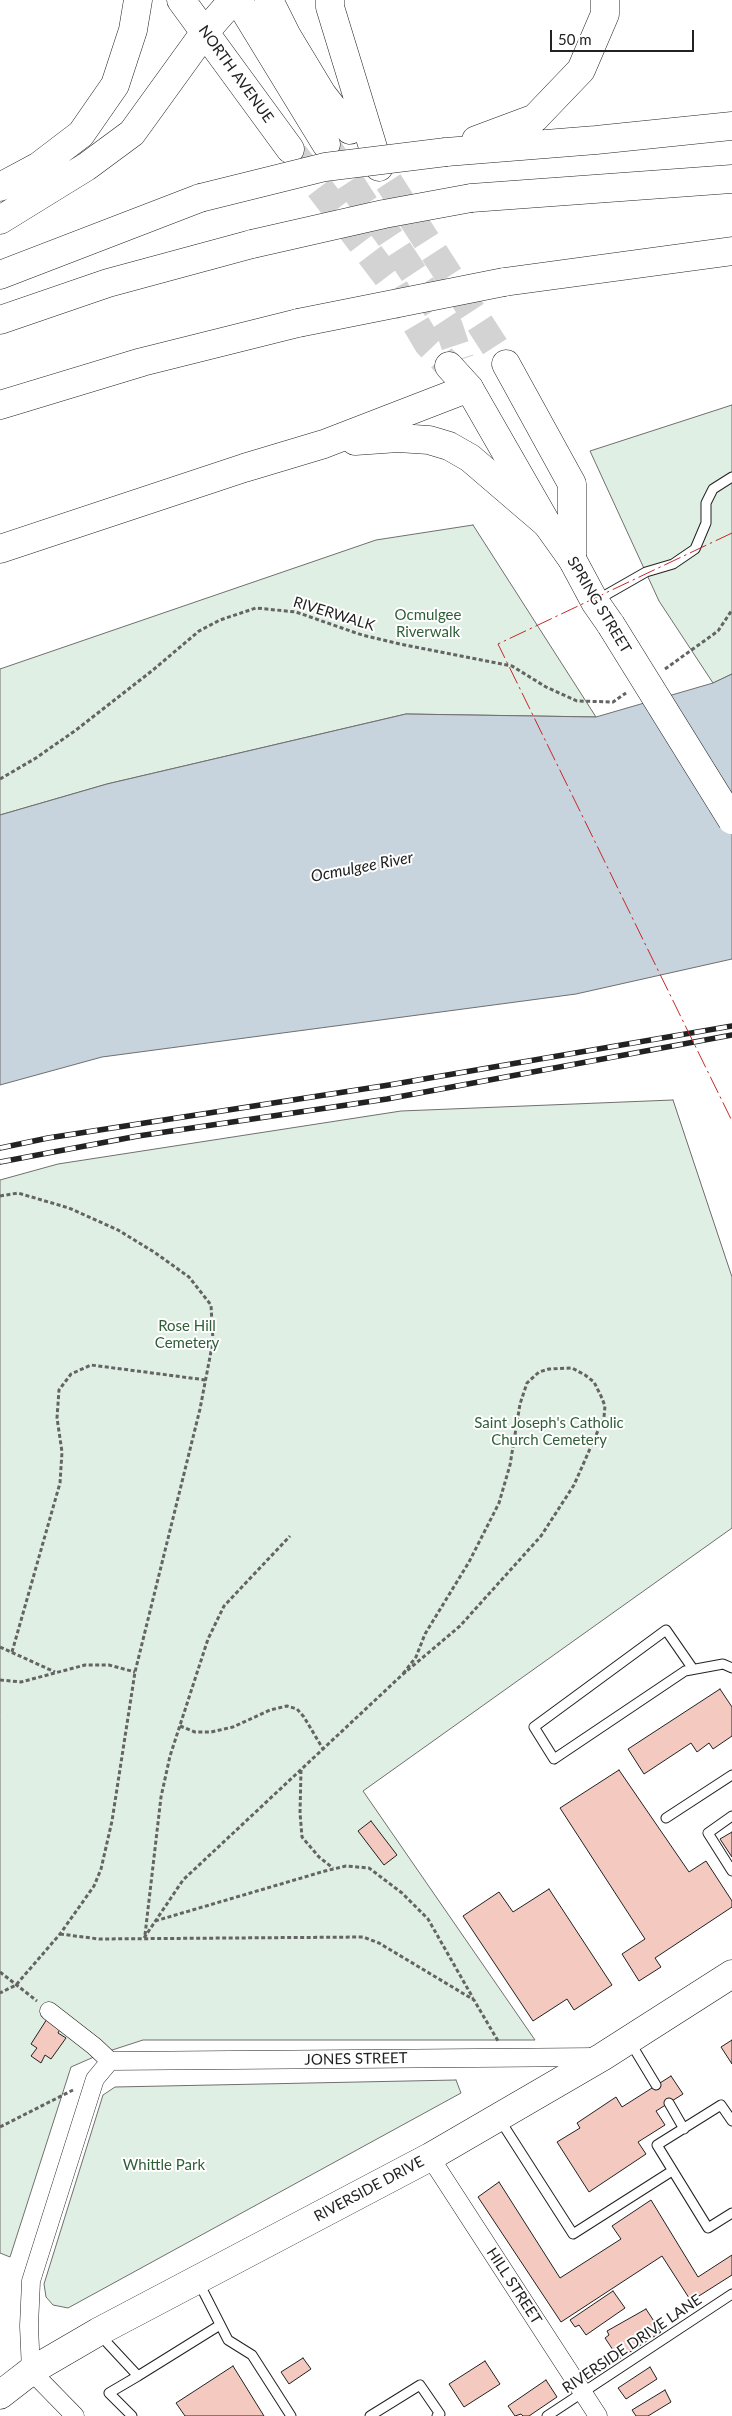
<!DOCTYPE html>
<style>
body{margin:0}
#map{position:relative;width:732px;height:2416px;overflow:hidden;background:#fff;font-family:Lato,sans-serif}
canvas{display:block}
.scale{position:absolute;left:550px;top:30px;width:144px;height:22px;box-sizing:border-box;border:2px solid #222;border-top:0;padding-left:6px;font-size:15px;line-height:18px;white-space:nowrap;color:#222;-webkit-text-stroke:4px #fff;paint-order:stroke}
</style>
<div id="map">
<canvas width="732" height="2416"></canvas>
<div class="scale">50 m</div>
</div>
<script>
const context = document.querySelector('canvas').getContext('2d');
context.lineJoin = 'round';
function fillPath(path, color) { context.fillStyle = color; context.fill(path, 'evenodd'); }
const poly = rows => new Path2D(rows.map(r => 'M' + r).join(''));
function strokePath(path, color, width, dash) { context.strokeStyle = color; context.lineWidth = width; context.lineCap = dash ? 'butt' : 'round'; context.setLineDash(dash || []); context.stroke(path); }
function drawText(font, color, halo, rows, align = 'center') {
  context.font = font + ' Lato,sans-serif'; context.lineWidth = 4; context.setLineDash([]); context.textBaseline = 'middle'; context.strokeStyle = halo; context.fillStyle = color; for (const [text, x, y, turn = 0] of rows) {
    context.save(); context.translate(x, y); context.rotate((+turn || 0) * Math.PI / 180); context.textAlign = isNaN(turn) ? turn : align; if (halo) context.strokeText(text, 0, 0); context.fillText(text, 0, 0); context.restore();
  }
}
const green = poly([
 [732,405,732,674,713,683,659,601,590,451,732,405],
 [473,525,596,717,406,714,107,784,0,815,0,669,376,540,473,525],
 [673,1100,732,1277,732,1528,363,1791,535,2040,143,2040,103,2053,71,2067,10,2257,0,2253,0,1180,58,1164,401,1111,673,1100],
 [456,2080,461,2093,68,2308,53,2305,46,2297,44,2284,103,2095,115,2087,456,2080]
]);
const water = poly([
 [732,674,732,959,576,994,102,1057,0,1085,0,815,107,784,406,714,596,717,713,683,732,674]
]);
const building = poly([
 [720,1689,732,1707,732,1736,713,1749,709,1743,697,1752,691,1743,644,1774,628,1749,720,1689],
 [619,1770,689,1872,706,1861,732,1901,732,1907,655,1958,661,1967,639,1981,622,1954,645,1939,560,1808,619,1770],
 [371,1821,397,1855,384,1865,358,1831,371,1821],
 [732,1832,732,1857,720,1839,732,1832],
 [549,1889,612,1985,574,2010,567,1999,533,2021,463,1916,499,1892,513,1912,549,1889],
 [47,2019,60,2029,58,2033,66,2038,51,2059,45,2055,41,2063,31,2056,37,2048,31,2044,47,2019],
 [732,2040,732,2064,721,2047,732,2040],
 [671,2076,683,2094,656,2111,665,2125,638,2142,646,2154,589,2192,557,2142,580,2128,577,2123,616,2097,622,2107,671,2076],
 [499,2182,560,2278,621,2239,612,2226,651,2200,698,2277,732,2255,732,2275,691,2301,662,2256,561,2322,478,2197,499,2182],
 [613,2291,625,2308,586,2335,579,2325,575,2327,570,2320,613,2291],
 [646,2309,661,2332,619,2359,605,2338,609,2335,607,2331,646,2309],
 [303,2358,311,2369,289,2384,281,2372,303,2358],
 [485,2361,500,2384,464,2407,449,2384,485,2361],
 [233,2366,264,2416,185,2416,176,2403,233,2366],
 [650,2367,657,2379,626,2399,618,2388,650,2367],
 [546,2380,557,2397,529,2416,523,2416,521,2414,515,2416,508,2406,546,2380],
 [665,2390,671,2402,648,2416,636,2416,632,2410,665,2390]
]);
const highwayTunnel = poly([
 [327,146,367,208,387,233,449,327,460,360],
 [364,148,379,167,506,364],
 [294,154,391,282,428,344,449,366]
]);
const path = poly([
 [665,669,718,631,732,610],
 [0,779,36,758,76,730,153,670,199,631,220,620,256,608,296,612,362,635,400,644,512,666,546,687,577,701,613,702,626,693],
 [0,1196,18,1193,69,1208,118,1230,154,1252,189,1277,211,1305,213,1341,200,1409,135,1672,112,1821,101,1869,94,1886,60,1934,16,1985,0,1993],
 [0,1647,55,1672],
 [12,1652,60,1483,62,1452,57,1418,59,1390,71,1374,91,1365,206,1380],
 [0,1680,21,1682,85,1665,109,1665,135,1672],
 [180,1726,195,1732,211,1732,233,1727,270,1710,287,1706,297,1709,304,1717,323,1749],
 [301,1770,300,1813,302,1837,319,1857,333,1868],
 [155,1921,325,1871,346,1866,369,1868,402,1893,428,1919,473,1998],
 [60,1934,99,1939,363,1937,379,1943,474,2000,498,2041],
 [145,1935,161,1797,170,1756,208,1639,224,1606,290,1536],
 [144,1938,183,1880,402,1675,460,1626,541,1536,574,1485,604,1417,605,1406,601,1396,594,1382,585,1375,572,1368,549,1369,539,1372,527,1383,520,1404,510,1465,499,1503,469,1562,425,1634,416,1657,402,1675],
 [0,1972,37,2001],
 [0,2127,73,2090]
]);
const lane = poly([
 [597,600,646,572,673,564,695,549,706,523,706,503,713,489,732,477],
 [693,1669,666,1630,534,1727,554,1759,685,1671,723,1664,732,1668],
 [732,1816,708,1833,732,1871],
 [666,1818,732,1775],
 [630,2042,656,2085],
 [669,2103,684,2129],
 [500,2120,573,2234,672,2171],
 [732,2121,721,2105,657,2145,708,2228,732,2213],
 [199,2283,228,2340,252,2355,291,2416],
 [99,2334,138,2376,109,2393,132,2416],
 [138,2376,220,2325],
 [370,2416,420,2385,440,2414,437,2416],
 [547,2416,732,2294]
]);
const street = poly([
 [49,2011,94,2046,110,2061],
 [430,2157,598,2416],
 [75,2416,31,2371,29,2326,31,2281,95,2079,110,2061,597,2057]
]);
const primary = poly([
 [469,388,547,524,572,559,595,602,611,625],
 [0,2395,31,2371,98,2332,430,2157,602,2057,732,1974]
]);
const highway = poly([
 [181,0,290,149],
 [238,0,326,144],
 [269,0,287,36,322,94,350,130],
 [330,0,330,7,379,167],
 [476,140,535,118,581,70,605,14,605,0],
 [446,152,596,140,732,126],
 [0,187,39,166,81,134,115,85,133,30,138,0],
 [471,198,732,179],
 [0,220,86,167,132,133,205,32,233,0],
 [0,275,200,198],
 [504,282,732,251],
 [0,320,108,283,252,244],
 [506,364,572,484,572,559],
 [449,366,469,388],
 [0,405,142,362,298,323],
 [355,441,398,438,429,440,449,446,470,458,547,524],
 [0,549,244,468,324,444,469,388]
]);
const rail = poly([
 [0,1148,48,1138,389,1085,732,1026],
 [0,1162,138,1136,387,1099,732,1035]
]);
const primaryBridge = poly([
 [611,625,732,820]
]);
const highwayBridge = poly([
 [200,198,325,167,446,152],
 [252,244,384,214,471,198],
 [298,323,504,282]
]);
const power = poly([
 [732,533,498,644,732,1121]
]);
const streetNames = [
 ["NORTH AVENUE",236,74,54],
 ["SPRING STREET",599,605,59],
 ["RIVERWALK",334,614,17],
 ["JONES STREET",356,2059,-1],
 ["RIVERSIDE DRIVE",369,2189,-28],
 ["HILL STREET",514,2286,57],
 ["RIVERSIDE DRIVE LANE",632,2344,-34]
];
const parkNames = [
 ["Ocmulgee",428,615],
 ["Riverwalk",428,632],
 ["Rose Hill",187,1326],
 ["Cemetery",187,1343],
 ["Saint Joseph's Catholic",549,1423],
 ["Church Cemetery",549,1440],
 ["Whittle Park",164,2165]
];
const waterNames = [
 ["Ocmulgee River",362,867,-11]
];
fillPath(green, '#e0efe3');
strokePath(green, '#6f6f6f', 1);
fillPath(water, '#c7d3dd');
strokePath(water, '#6f6f6f', 1);
fillPath(building, '#f3c9c0');
strokePath(building, '#222', 1);
strokePath(highwayTunnel, '#d3d3d3', 28, [28, 14]);
strokePath(lane, '#222', 11);
strokePath(street, '#222', 19);
strokePath(primary, '#222', 29);
strokePath(highway, '#222', 29);
strokePath(path, '#646464', 3, [4, 2.5]);
strokePath(lane, '#fff', 9);
strokePath(street, '#fff', 18);
strokePath(primary, '#fff', 28);
strokePath(highway, '#fff', 28);
strokePath(rail, '#222', 5.5);
strokePath(rail, '#fff', 4, [11]);
strokePath(primaryBridge, '#222', 29, []);
strokePath(highwayBridge, '#222', 29, []);
strokePath(primaryBridge, '#fff', 28);
strokePath(highwayBridge, '#fff', 28);
strokePath(power, '#c62828', 1, [18, 4, 2.5, 4]);
drawText('15px', '#222', '#fff', streetNames);
drawText('15px', '#2f5e38', '#fff', parkNames);
drawText('italic 16px', '#222', '#fff', waterNames);
</script>
